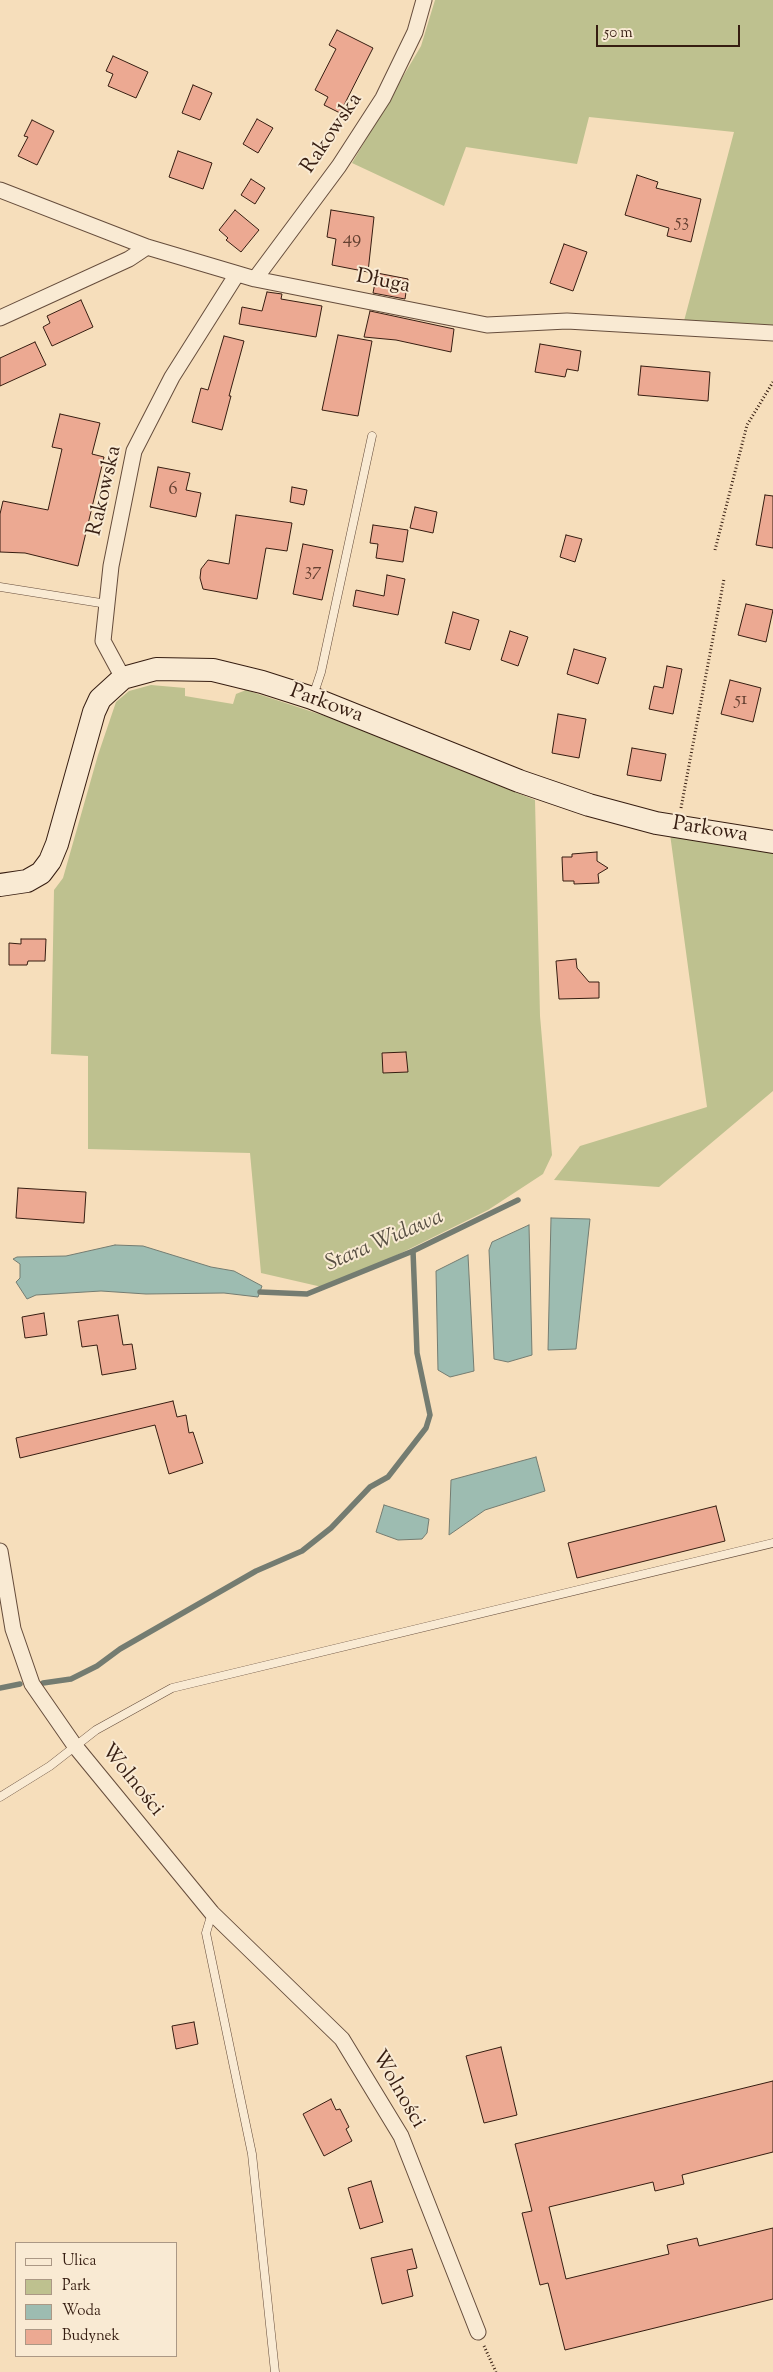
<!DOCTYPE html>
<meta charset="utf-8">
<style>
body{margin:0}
#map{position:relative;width:773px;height:2372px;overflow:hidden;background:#f6debb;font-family:"Sorts Mill Goudy",serif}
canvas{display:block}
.legend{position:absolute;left:15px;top:2242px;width:162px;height:115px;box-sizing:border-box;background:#f9ead3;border:1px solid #ab9885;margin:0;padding:6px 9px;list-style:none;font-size:15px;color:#361d11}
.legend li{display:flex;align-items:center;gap:10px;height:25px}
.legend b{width:25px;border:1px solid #ab9885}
.scale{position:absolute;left:596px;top:25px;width:144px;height:22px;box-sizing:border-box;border:2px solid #361d11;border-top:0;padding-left:6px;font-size:15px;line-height:18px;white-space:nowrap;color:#361d11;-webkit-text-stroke:4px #f9ead3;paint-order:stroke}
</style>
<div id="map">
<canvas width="773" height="2372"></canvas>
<ul class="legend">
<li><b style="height:6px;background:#f9ead3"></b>Ulica</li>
<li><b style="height:14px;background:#bec18f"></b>Park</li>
<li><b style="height:14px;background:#9dbcb1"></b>Woda</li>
<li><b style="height:14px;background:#eca992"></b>Budynek</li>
</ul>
<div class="scale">50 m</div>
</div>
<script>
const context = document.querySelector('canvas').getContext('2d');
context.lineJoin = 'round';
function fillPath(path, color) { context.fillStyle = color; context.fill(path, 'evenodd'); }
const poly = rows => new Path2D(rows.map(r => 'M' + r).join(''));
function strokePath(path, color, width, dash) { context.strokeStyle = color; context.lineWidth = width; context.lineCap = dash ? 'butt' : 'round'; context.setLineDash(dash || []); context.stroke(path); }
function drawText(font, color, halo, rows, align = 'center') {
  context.font = font + ' "Sorts Mill Goudy",serif'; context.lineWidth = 4; context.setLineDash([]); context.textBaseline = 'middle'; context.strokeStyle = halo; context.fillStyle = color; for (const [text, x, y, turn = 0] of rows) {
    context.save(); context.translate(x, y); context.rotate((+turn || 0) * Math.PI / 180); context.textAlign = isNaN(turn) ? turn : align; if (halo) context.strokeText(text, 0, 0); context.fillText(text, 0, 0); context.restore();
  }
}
const green = poly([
 [435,0,773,0,773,325,684,321,734,132,589,117,577,164,466,147,444,206,352,163,421,46],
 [151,685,185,688,185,696,233,704,236,694,246,690,331,718,535,800,540,1016,552,1155,543,1174,488,1210,387,1260,322,1287,261,1273,250,1153,88,1149,88,1056,51,1054,54,890,63,878,98,755,116,702,129,691],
 [670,834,773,850,773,1091,659,1187,554,1180,580,1146,707,1107]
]);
const water = poly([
 [551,1218,590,1219,576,1349,548,1350,551,1218],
 [529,1225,532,1355,508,1362,494,1359,489,1250,492,1242,529,1225],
 [115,1245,143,1246,211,1267,234,1271,262,1286,258,1297,224,1293,146,1294,101,1291,36,1295,27,1299,16,1282,20,1278,20,1264,13,1259,17,1257,66,1256,115,1245],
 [468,1255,474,1371,450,1377,438,1370,436,1271,468,1255],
 [536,1457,545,1491,485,1510,449,1535,451,1480,536,1457],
 [384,1505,429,1519,427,1533,422,1539,398,1540,376,1532,384,1505]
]);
const stream = poly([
 [260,1292,307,1294,413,1251,518,1200],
 [43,1683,71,1679,97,1666,120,1649,256,1571,302,1551,331,1528,370,1487,388,1477,426,1428,430,1415,417,1353,413,1251],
 [0,1688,20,1684]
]);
const building = poly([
 [337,30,373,48,340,113,324,105,328,97,315,90,336,49,329,45,337,30],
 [113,56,148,72,136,98,108,86,113,74,106,71,113,56],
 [193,85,212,93,200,120,182,113,193,85],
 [257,119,273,128,258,153,243,144,257,119],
 [32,120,54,131,37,165,18,156,28,137,24,136,32,120],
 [178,151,212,163,203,189,169,177,178,151],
 [637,175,658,182,656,188,701,199,691,242,667,236,669,228,625,215,637,175],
 [251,179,265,188,255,204,241,195,251,179],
 [235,210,259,230,241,252,226,240,228,238,219,230,235,210],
 [331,210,374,217,368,272,332,265,336,239,327,237,331,210],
 [564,244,587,252,573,291,550,283,564,244],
 [377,273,408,279,405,299,373,293,377,273],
 [267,292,282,294,281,299,322,306,316,337,239,324,242,307,262,311,267,292],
 [81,300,93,327,52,346,43,327,50,323,47,316,81,300],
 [370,311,454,329,451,352,396,340,364,337,370,311],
 [338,335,372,341,358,416,322,410,338,335],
 [224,336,244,341,229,396,231,396,222,430,192,422,201,388,208,390,224,336],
 [35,342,46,365,0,386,0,358,35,342],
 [540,344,581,351,578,371,567,369,565,377,535,372,540,344],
 [641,366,710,372,708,401,638,395,641,366],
 [60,414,100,423,92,454,104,457,78,566,25,553,0,552,0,514,3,501,48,510,62,449,52,447,60,414],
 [158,467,190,473,186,490,201,493,196,517,150,507,158,467],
 [292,487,307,490,304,505,290,502,292,487],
 [765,495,773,496,773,548,756,545,765,495],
 [415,507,437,512,433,533,410,528,415,507],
 [236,515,292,523,287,551,266,548,257,599,203,589,200,578,201,569,208,560,229,564,236,515],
 [373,525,408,530,403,562,376,558,378,544,370,543,373,525],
 [566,535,582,539,575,562,560,557,566,535],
 [303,544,333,550,322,600,293,594,303,544],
 [387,575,405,579,398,615,353,606,356,590,384,596,387,575],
 [746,604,773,610,766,642,738,635,746,604],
 [453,612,479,620,470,650,445,643,453,612],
 [510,631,528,637,518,666,501,660,510,631],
 [574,649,606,658,598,684,567,674,574,649],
 [667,666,682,669,673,714,649,709,654,686,663,688,667,666],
 [730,680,761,688,753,722,721,714,730,680],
 [558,714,586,719,579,758,552,753,558,714],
 [632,748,666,754,661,781,627,775,632,748],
 [597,852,597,861,608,868,598,874,599,883,574,884,574,881,563,881,562,857,572,857,572,854,597,852],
 [21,939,46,939,45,961,28,961,27,965,9,965,9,943,21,944,21,939],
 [576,959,577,968,589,982,599,982,599,998,559,999,556,961,576,959],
 [406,1052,408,1072,383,1073,382,1053,406,1052],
 [18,1188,86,1192,84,1223,16,1218,18,1188],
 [44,1313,47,1335,25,1338,22,1317,44,1313],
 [118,1315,123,1345,132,1344,136,1369,102,1375,97,1345,82,1347,78,1321,118,1315],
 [173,1401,177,1417,186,1415,189,1433,193,1432,203,1463,169,1474,155,1425,20,1458,16,1438,173,1401],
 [716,1506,725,1541,577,1578,568,1543,716,1506],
 [194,2022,198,2044,176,2049,172,2026,194,2022],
 [501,2047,517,2115,484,2123,466,2056,501,2047],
 [773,2081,773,2152,682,2175,684,2184,655,2191,653,2182,549,2207,566,2279,669,2254,667,2245,697,2238,699,2246,773,2228,773,2299,565,2350,548,2283,540,2285,522,2213,532,2211,515,2144,773,2081],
 [331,2099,336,2110,340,2109,349,2127,346,2129,352,2141,324,2156,303,2114,331,2099],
 [371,2181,383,2222,360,2229,348,2188,371,2181],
 [412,2249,417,2268,407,2270,413,2296,382,2304,371,2258,412,2249]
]);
const path = poly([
 [715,550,747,425,773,382],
 [681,808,724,579],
 [484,2346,496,2372]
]);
const lane = poly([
 [0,587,107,604],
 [313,696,321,672,372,436],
 [0,1797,50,1766,96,1730,172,1688,773,1543],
 [212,1913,206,1933,252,2154,275,2372]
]);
const street = poly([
 [0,190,147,247,255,279,487,325,567,321,773,333],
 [255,279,339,166,383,98,415,32,424,0],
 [0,318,129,259,147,247],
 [123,678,103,641,111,566,134,451,172,377,237,274],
 [0,1551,13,1629,32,1684,75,1746,212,1913,342,2039,401,2136,478,2332]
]);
const secondary = poly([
 [0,885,27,881,41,873,50,861,57,844,94,712,100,699,123,678,156,669,213,670,262,682,312,698,519,781,589,805,656,823,773,842]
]);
const numberNames = [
 ["53",682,223],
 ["49",352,240],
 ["6",173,491],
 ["37",313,572],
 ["51",741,701]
];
const streetNames = [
 ["Rakowska",333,134,-56],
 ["Długa",383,283,11],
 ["Rakowska",106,491,-77],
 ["Parkowa",326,705,20],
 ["Parkowa",710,831,9],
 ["Wolności",131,1781,51],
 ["Wolności",397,2090,60]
];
const waterNames = [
 ["Stara Widawa",385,1242,-23]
];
fillPath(green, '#bec18f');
fillPath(water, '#9dbcb1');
strokePath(water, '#747c71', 1);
strokePath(stream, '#747c71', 5.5);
fillPath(building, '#eca992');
strokePath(building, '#361d11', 1);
strokePath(lane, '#664d3c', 9);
strokePath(street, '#664d3c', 17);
strokePath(secondary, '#361d11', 24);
strokePath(path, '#361d11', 3, [1, 2.5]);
strokePath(lane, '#f9ead3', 8);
strokePath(street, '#f9ead3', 15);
strokePath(secondary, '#f9ead3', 22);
drawText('19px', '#644031', null, numberNames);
drawText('21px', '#361d11', '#f9ead3', streetNames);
drawText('italic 22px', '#554d41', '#f9ead3', waterNames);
</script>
